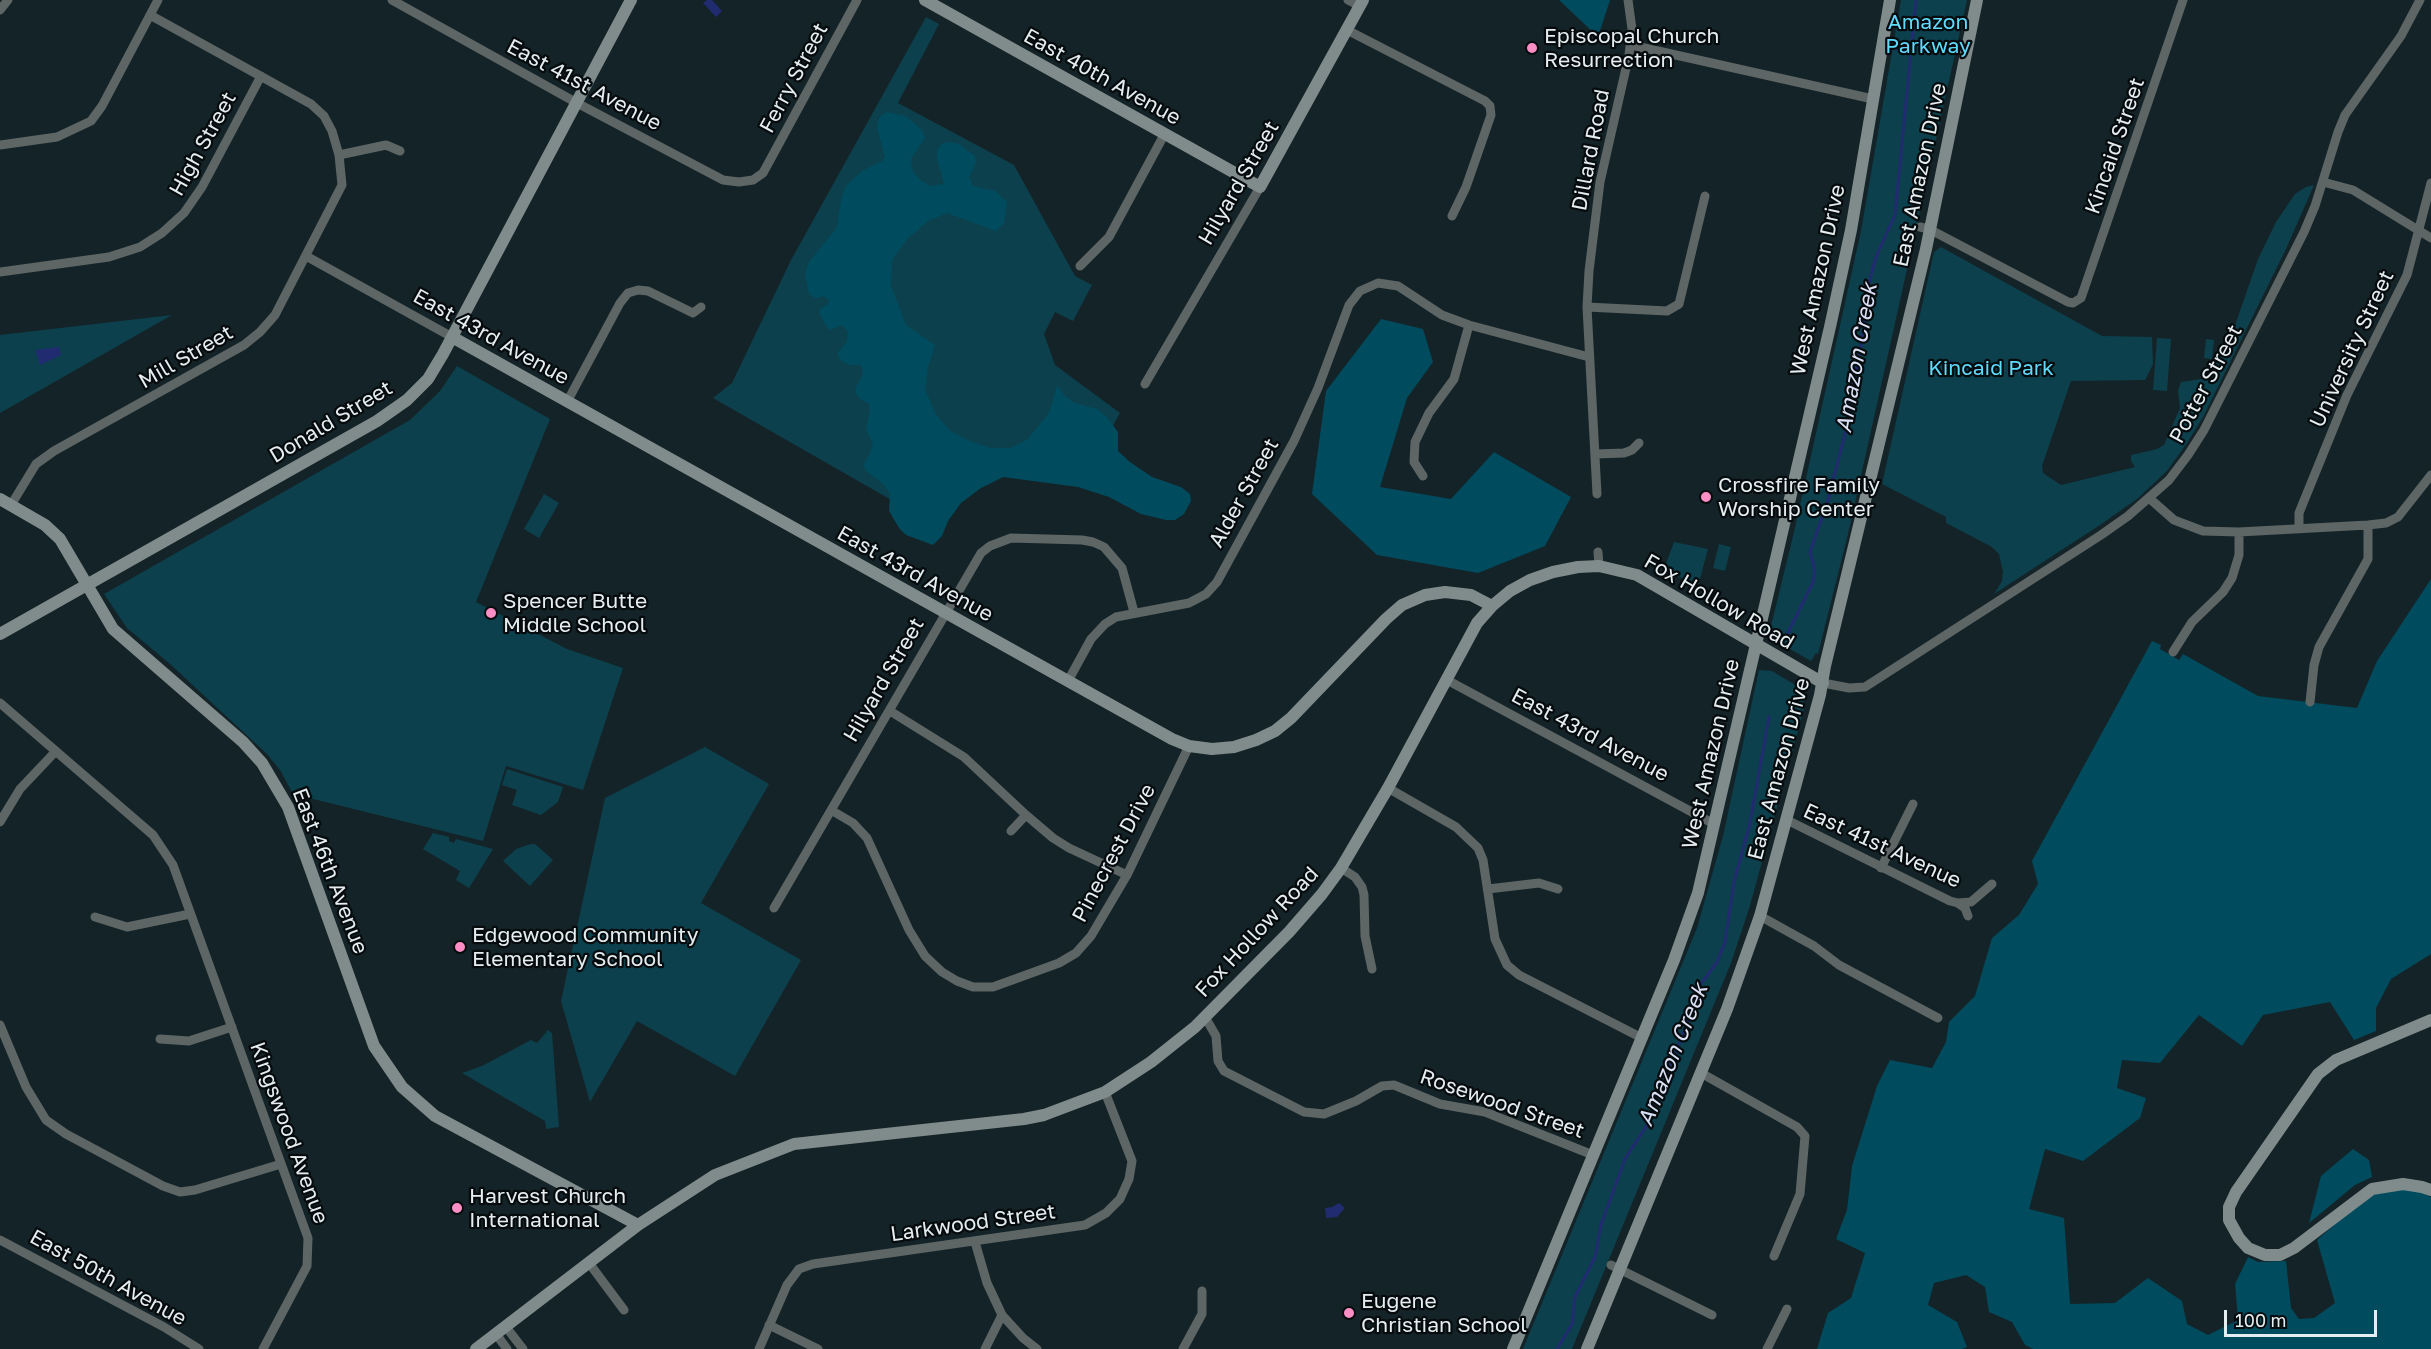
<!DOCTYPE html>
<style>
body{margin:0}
#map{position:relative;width:2431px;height:1349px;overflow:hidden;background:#142327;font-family:"Golos Text",sans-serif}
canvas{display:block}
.scale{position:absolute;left:2224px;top:1310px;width:153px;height:27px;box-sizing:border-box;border:3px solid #e4edf0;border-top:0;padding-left:8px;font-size:18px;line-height:21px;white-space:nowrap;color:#e4edf0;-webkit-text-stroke:4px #060b0d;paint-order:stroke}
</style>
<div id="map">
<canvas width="2431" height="1349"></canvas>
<div class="scale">100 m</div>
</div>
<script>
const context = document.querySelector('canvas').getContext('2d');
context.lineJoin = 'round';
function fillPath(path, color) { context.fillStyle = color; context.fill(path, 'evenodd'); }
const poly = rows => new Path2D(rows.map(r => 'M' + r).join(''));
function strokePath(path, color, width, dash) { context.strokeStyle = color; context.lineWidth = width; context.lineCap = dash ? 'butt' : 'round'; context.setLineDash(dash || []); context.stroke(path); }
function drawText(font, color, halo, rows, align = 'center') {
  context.font = font + ' "Golos Text",sans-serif'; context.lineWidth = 4.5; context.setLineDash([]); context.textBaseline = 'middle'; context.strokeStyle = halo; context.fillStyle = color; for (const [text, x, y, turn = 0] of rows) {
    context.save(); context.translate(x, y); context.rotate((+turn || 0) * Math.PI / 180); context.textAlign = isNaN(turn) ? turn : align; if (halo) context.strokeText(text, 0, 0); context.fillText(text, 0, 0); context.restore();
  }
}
const green = poly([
 [1901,0,1967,0,1848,534,1818,654,1816,653,1811,661,1772,639,1772,631,1770,630,1794,532,1861,231],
 [926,17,939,24,898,103,1014,165,1075,276,1092,285,1073,321,1055,312,1044,334,1055,365,1120,413,1089,470,969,465,935,525,713,398,732,383,791,260],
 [2314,185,2286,249,2203,417,2187,443,2167,471,2137,499,2100,525,1994,594,2002,581,2003,572,1999,554,1992,547,1946,523,1946,517,1882,484,1934,252,1941,247,2102,336,2152,337,2153,364,2145,380,2071,381,2042,466,2043,473,2061,485,2135,467,2131,461,2131,455,2157,449,2164,445,2180,408,2178,390,2181,382,2208,378,2233,331,2258,259,2276,222,2295,194,2306,187],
 [172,315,0,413,0,335],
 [2157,338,2171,339,2167,391,2153,390],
 [2206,339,2214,340,2212,359,2204,358],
 [457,366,550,419,476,602,567,649,623,668,583,790,506,766,483,841,293,794,280,770,267,754,170,664,127,628,104,594,410,420,440,391],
 [544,494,559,503,539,538,524,529],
 [1674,542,1708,549,1698,586,1664,569],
 [1719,544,1731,547,1725,571,1713,568],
 [1759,670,1772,671,1802,689,1805,694,1803,704,1805,705,1749,909,1731,963,1572,1349,1523,1349,1697,928,1723,836],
 [705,747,769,784,701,903,801,960,735,1076,637,1021,590,1102,561,1001,605,798],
 [507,769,563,787,558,802,541,815,512,805,517,790,502,785],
 [433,833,449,837,449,841,454,843,456,839,493,849,469,888,456,880,460,871,423,849],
 [531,844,535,844,553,860,530,886,503,861,516,849],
 [548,1030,552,1033,559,1127,546,1129,545,1121,462,1073,482,1066,531,1040,537,1043]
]);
const forest = poly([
 [1559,0,1610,0,1598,37],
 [886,112,905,116,922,130,925,138,911,159,913,172,922,181,930,186,944,184,937,158,937,150,942,144,949,142,959,144,975,156,976,163,969,177,973,186,995,191,1007,202,1004,223,996,231,947,213,928,221,907,239,892,260,891,286,906,325,935,345,928,368,925,389,935,413,950,431,970,441,990,448,1011,448,1028,439,1049,413,1057,386,1066,397,1075,403,1097,409,1106,416,1118,432,1118,451,1130,462,1152,477,1181,487,1190,494,1191,501,1184,514,1175,520,1166,520,1141,514,1109,497,1078,487,1003,477,981,488,961,503,948,521,942,536,933,545,906,535,899,528,889,511,890,493,882,483,865,470,864,464,870,453,873,443,866,430,870,410,869,404,859,398,856,393,856,387,862,377,863,369,860,365,850,365,843,362,838,356,838,352,847,342,848,332,842,325,830,330,827,327,819,313,820,309,828,304,829,300,824,296,816,298,812,296,809,293,805,274,809,262,837,227,842,195,846,186,862,171,882,161,885,157,877,127,879,118],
 [1381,319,1423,329,1433,362,1407,398,1380,487,1451,499,1494,452,1571,497,1545,546,1478,573,1377,555,1312,494,1326,391],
 [2431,579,2431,954,2391,979,2376,1008,2376,1031,2354,1040,2330,1002,2263,1015,2242,1046,2199,1015,2160,1063,2122,1060,2117,1088,2146,1098,2140,1118,2083,1161,2045,1149,2029,1209,2064,1218,2070,1304,2115,1303,2148,1278,2182,1301,2187,1324,2208,1335,2238,1320,2235,1284,2248,1257,2258,1262,2286,1261,2291,1308,2299,1319,2314,1318,2335,1303,2317,1240,2366,1197,2383,1191,2402,1189,2418,1191,2431,1197,2431,1349,2033,1349,2025,1345,2012,1322,1989,1312,1985,1287,1966,1275,1934,1283,1928,1305,1957,1322,1967,1347,1962,1349,1817,1349,1828,1313,1851,1298,1865,1253,1836,1239,1847,1210,1852,1166,1877,1086,1890,1060,1932,1068,1946,1042,1949,1022,1975,996,1992,938,2019,915,2038,884,2032,861,2152,641,2161,645,2160,649,2179,660,2183,654,2258,696,2357,708,2377,661],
 [2353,1149,2369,1160,2372,1177,2355,1185,2309,1223,2321,1176]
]);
const water = poly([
 [707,0,712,0,722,11,716,17,703,3],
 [59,347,61,355,40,365,35,350],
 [1339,1203,1345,1208,1337,1217,1326,1218,1325,1208,1332,1207]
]);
const stream = poly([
 [1786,637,1813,582,1815,571,1810,552,1828,500,1846,430,1864,327,1869,283,1876,257,1895,215,1916,0],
 [1557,1349,1572,1324,1575,1297,1595,1257,1601,1225,1625,1159,1647,1125,1686,1026,1698,988,1717,962,1725,942,1734,882,1750,823,1769,717]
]);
const street = poly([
 [392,0,577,103,723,180,739,182,753,180,763,173,857,0],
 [1348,0,1360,6],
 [0,10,8,0],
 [1347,30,1485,101,1490,106,1491,115,1466,187,1452,216],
 [1631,45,1873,99],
 [0,145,57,137,91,121,102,106,158,0],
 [339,155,386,145,400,151],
 [2323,182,2353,190,2431,238],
 [1920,227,1929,229,2068,302,2073,303,2081,298,2183,0],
 [306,256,452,337],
 [1080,266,1109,237,1164,135],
 [0,272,109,257,140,247,162,233,184,213,202,187,261,76],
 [1587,307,1667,311,1679,304,1705,196],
 [1145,384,1260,187],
 [567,402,620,303,628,293,638,290,648,291,693,313,701,307],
 [1596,454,1624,453,1632,450,1639,443],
 [1423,476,1414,462,1415,442,1429,413,1454,379,1469,325],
 [1597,494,1587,307,1589,271,1600,182,1629,55,1632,29,1628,0],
 [2149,498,2174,520,2203,531,2239,532,2368,525,2386,523,2398,517,2431,475],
 [11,505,36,464,54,451,244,345,260,332,275,315,342,185,339,155,332,131,324,116,311,104,150,15],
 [2299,528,2299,513,2347,395,2407,275,2431,183],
 [1598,552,1599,566],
 [2173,652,2192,622,2223,592,2232,578,2239,555,2239,532],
 [1447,680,1714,824],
 [1068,681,1091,639,1105,624,1116,617,1189,603,1206,594,1217,582,1294,441,1318,388,1349,305,1360,291,1378,283,1398,286,1442,315,1469,325,1589,357],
 [1823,683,1849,688,1865,687,2101,535,2128,516,2169,480,2188,455,2204,430,2304,232,2315,206,2338,132,2345,115,2401,36,2420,0],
 [2310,702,2314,665,2319,647,2368,559,2368,525],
 [0,703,153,835,173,865,308,1238,307,1266,263,1349],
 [890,711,964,757,1026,815],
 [1388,788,1456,827,1478,848,1483,860,1495,939,1507,965,1519,975,1642,1038],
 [831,810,853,823,867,838,909,930,925,956,942,972,957,981,973,987,993,987,1059,963,1076,953,1091,936,1127,875,1189,746],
 [1787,820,1950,901,1958,903,1971,902,1992,884],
 [0,822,20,789,56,751],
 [1011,831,1026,815,1053,838,1069,848,1127,875],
 [1341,868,1355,877,1362,887,1364,895,1365,936,1372,969],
 [1881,868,1913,804],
 [1488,889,1539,883,1558,889],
 [1958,903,1965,908,1968,916],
 [774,908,981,553,990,546,1011,538,1082,540,1093,542,1104,547,1122,568,1134,612],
 [1760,916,1814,946,1839,965,1938,1018],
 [95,917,127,927,190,914],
 [1205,1017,1216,1036,1218,1061,1224,1071,1304,1112,1324,1114,1356,1101,1382,1086,1394,1085,1440,1104,1485,1112,1593,1155],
 [0,1025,26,1087,46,1120,66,1134,163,1186,180,1192,195,1190,281,1164],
 [160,1039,189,1041,232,1027],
 [1701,1073,1797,1127,1805,1136,1800,1194,1774,1256],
 [0,1240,164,1327,199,1349],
 [975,1242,987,1283,1002,1315,1023,1338,1037,1349],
 [589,1263,624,1310],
 [1611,1265,1712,1315],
 [769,1325,818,1349],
 [506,1327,523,1349],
 [496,1334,507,1349],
 [759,1349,787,1285,799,1269,813,1264,1085,1225,1106,1213,1120,1199,1129,1179,1132,1161,1105,1092],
 [985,1349,1002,1315],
 [1183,1349,1202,1314,1202,1291],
 [1767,1349,1787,1309]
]);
const secondary = poly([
 [925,0,1260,187,1363,0],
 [452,337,1068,681,1172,739,1189,746,1212,749,1234,747,1256,740,1275,731,1291,718,1386,619,1402,605,1425,595,1445,592,1471,595,1492,606],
 [0,499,45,525,60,539,113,629,243,742,262,763,288,807,374,1046,402,1087,435,1116,638,1225],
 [0,634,377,421,407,400,428,379,443,354,631,0],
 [2431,1020,2336,1060,2318,1074,2236,1192,2229,1207,2229,1220,2239,1238,2248,1248,2265,1255,2280,1255,2294,1248,2372,1189,2403,1184,2422,1187,2431,1190],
 [476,1349,638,1225,715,1175,794,1144,1024,1119,1044,1115,1105,1092,1151,1062,1195,1027,1289,932,1322,894,1341,868,1388,788,1477,623,1492,606,1510,591,1530,580,1553,572,1578,567,1599,566,1637,575,1823,683],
 [1513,1349,1674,960,1698,893,1830,327,1851,230,1890,0],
 [1587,1349,1727,1009,1760,916,1820,695,1825,666,1926,249,1977,0]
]);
const markers = [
 [1532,48,6,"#fb8fc5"],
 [1706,497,6,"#fb8fc5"],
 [491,613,6,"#fb8fc5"],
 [460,947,6,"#fb8fc5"],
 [457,1208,6,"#fb8fc5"],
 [1349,1313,6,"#fb8fc5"]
];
const parkNames = [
 ["Amazon",1928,22],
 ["Parkway",1928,46],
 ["Kincaid Park",1991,368]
];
const poiNames = [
 ["Episcopal Church",1544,36],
 ["Resurrection",1544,60],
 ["Crossfire Family",1718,485],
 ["Worship Center",1718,509],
 ["Spencer Butte",503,601],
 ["Middle School",503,625],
 ["Edgewood Community",472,935],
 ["Elementary School",472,959],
 ["Harvest Church",469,1196],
 ["International",469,1220],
 ["Eugene",1361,1301],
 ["Christian School",1361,1325]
];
const streetNames = [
 ["East 40th Avenue",1102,77,29],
 ["Ferry Street",794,78,-62],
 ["East 41st Avenue",584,85,28],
 ["High Street",203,144,-61],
 ["Kincaid Street",2115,146,-71],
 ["Dillard Road",1591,150,-79],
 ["East Amazon Drive",1920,175,-78],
 ["Hilyard Street",1239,183,-60],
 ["West Amazon Drive",1818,280,-78],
 ["East 43rd Avenue",491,337,29],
 ["University Street",2352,349,-65],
 ["Mill Street",186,357,-30],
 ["Potter Street",2206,384,-62],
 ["Donald Street",331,422,-31],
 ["Alder Street",1244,493,-61],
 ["East 43rd Avenue",915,574,29],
 ["Fox Hollow Road",1719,602,30],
 ["Hilyard Street",884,680,-60],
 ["East 43rd Avenue",1590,735,28],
 ["West Amazon Drive",1711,754,-77],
 ["East Amazon Drive",1779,769,-75],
 ["East 41st Avenue",1882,846,25],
 ["Pinecrest Drive",1114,853,-62],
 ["East 46th Avenue",330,871,69],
 ["Fox Hollow Road",1257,932,-47],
 ["Rosewood Street",1502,1104,19],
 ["Kingswood Avenue",289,1133,70],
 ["Larkwood Street",973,1223,-8],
 ["East 50th Avenue",108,1278,29]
];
const waterNames = [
 ["Amazon Creek",1857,358,-80],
 ["Amazon Creek",1673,1055,-68]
];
fillPath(green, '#0c404d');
fillPath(forest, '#004c5e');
fillPath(water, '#212b70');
strokePath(stream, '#212b70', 3);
strokePath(street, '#5d6565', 9);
strokePath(secondary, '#808c8c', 12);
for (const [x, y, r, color] of markers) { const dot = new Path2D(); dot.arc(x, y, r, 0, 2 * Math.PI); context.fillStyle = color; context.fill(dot); strokePath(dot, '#060b0d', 2); }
drawText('21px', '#5fdbfe', '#060b0d', parkNames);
drawText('21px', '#e4edf0', '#060b0d', poiNames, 'left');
drawText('21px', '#e4edf0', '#060b0d', streetNames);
drawText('italic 22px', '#dae1f6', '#060b0d', waterNames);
</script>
